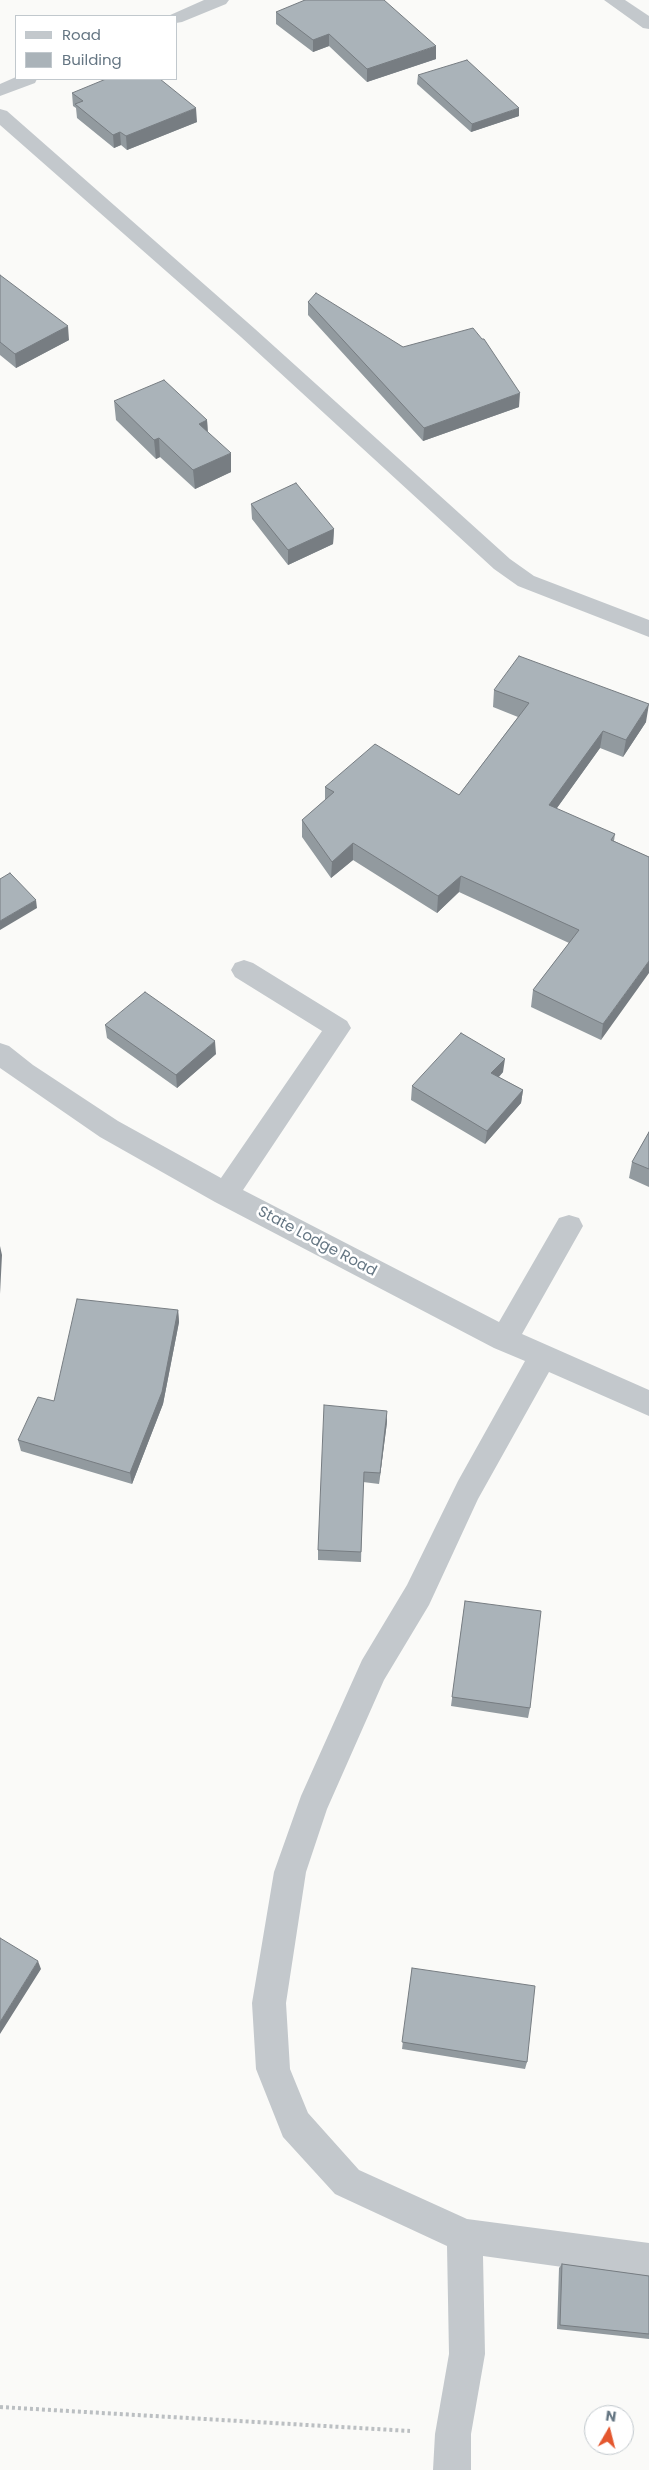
<!DOCTYPE html>
<style>
body{margin:0}
#map{position:relative;width:649px;height:2470px;overflow:hidden;background:#fafaf8;font-family:Poppins,sans-serif}
canvas{display:block}
.legend{position:absolute;left:15px;top:15px;width:162px;height:65px;box-sizing:border-box;background:#fff;border:1px solid #c1c8cd;margin:0;padding:6px 9px;list-style:none;font-size:15px;color:#657683}
.legend li{display:flex;align-items:center;gap:10px;height:25px}
.legend b{width:25px;border:1px solid #c1c8cd}
.north{position:absolute;left:584px;top:2405px;width:50px;height:50px;box-sizing:border-box;background:#fff;border:1px solid #c1c8cd;border-radius:50%;rotate:8deg;font-size:14px;font-weight:700;line-height:20px;text-align:center;color:#657683}
.north::after{content:'';display:block;margin:auto;width:18px;height:22px;background:#e4572e;clip-path:polygon(50% 0,100% 100%,50% 72%,0 100%)}
</style>
<div id="map">
<canvas width="649" height="2470"></canvas>
<ul class="legend">
<li><b style="height:6px;background:#c3c8cc"></b>Road</li>
<li><b style="height:14px;background:#aab3b9"></b>Building</li>
</ul>
<div class="north">N</div>
</div>
<script>
const context = document.querySelector('canvas').getContext('2d');
context.lineJoin = 'round';
const poly = rows => new Path2D(rows.map(r => 'M' + r).join(''));
function strokePath(path, color, width, dash) { context.strokeStyle = color; context.lineWidth = width; context.lineCap = dash ? 'butt' : 'round'; context.setLineDash(dash || []); context.stroke(path); }
function fillPath(path, color) { context.fillStyle = color; context.fill(path, 'evenodd'); }
function drawText(font, color, halo, rows, align = 'center') {
  context.font = font + ' Poppins,sans-serif'; context.lineWidth = 5; context.setLineDash([]); context.textBaseline = 'middle'; context.strokeStyle = halo; context.fillStyle = color; for (const [text, x, y, turn = 0] of rows) {
    context.save(); context.translate(x, y); context.rotate((+turn || 0) * Math.PI / 180); context.textAlign = isNaN(turn) ? turn : align; if (halo) context.strokeText(text, 0, 0); context.fillText(text, 0, 0); context.restore();
  }
}
const path = poly([
 [0,2407,410,2431]
]);
const minor = poly([
 [204,0,229,0,226,4,182,22,176,23,176,16,168,16,204,0],
 [604,0,625,0,649,16,649,29,643,28,604,0],
 [16,77,37,79,35,83,0,96,0,84,16,77],
 [0,109,7,111,255,329,510,559,534,576,649,620,649,637,518,586,494,569,241,337,0,125,0,109],
 [244,960,253,963,347,1021,351,1028,243,1190,499,1322,559,1218,569,1215,579,1218,583,1226,522,1334,649,1390,649,1416,549,1372,478,1499,429,1605,384,1680,327,1809,306,1872,286,2003,290,2069,308,2113,359,2170,467,2219,649,2243,649,2279,483,2256,485,2354,471,2434,471,2470,433,2470,435,2434,449,2354,447,2246,335,2194,283,2137,256,2069,252,2003,274,1872,301,1796,362,1660,407,1585,458,1481,525,1361,494,1348,215,1202,100,1137,0,1068,0,1043,9,1046,33,1065,118,1121,221,1178,322,1031,235,977,231,970,235,963,244,960]
]);
const wall = poly([
 [276,12,436,59,367,82,329,46,313,52,276,24],
 [418,75,519,116,471,132,417,84],
 [72,93,197,122,127,150,121,145,114,148,77,118,76,108,73,106],
 [0,275,69,340,16,368,0,355],
 [308,302,403,347,482,339,519,407,423,441,308,315],
 [114,401,207,420,208,432,231,472,195,489,160,457,156,459,116,420],
 [251,504,334,529,333,544,288,565,252,519],
 [494,690,646,722,623,757,600,748,556,809,615,834,614,841,649,857,601,1040,531,1007,533,990,569,943,459,892,437,913,353,860,331,878,302,837,302,820,325,800,325,787,459,795,518,717,493,707],
 [105,1025,216,1054,177,1088,107,1038],
 [503,1072,499,1077,523,1090,521,1103,485,1144,411,1100,412,1086],
 [649,1132,649,1187,629,1178,632,1162],
 [178,1310,179,1322,163,1404,132,1484,21,1451,18,1440,54,1401],
 [387,1422,379,1484,363,1482,361,1562,318,1560,318,1550],
 [465,1601,530,1708,528,1718,451,1706],
 [412,1968,527,2062,525,2069,402,2049],
 [562,2264,649,2276,649,2339,557,2329,559,2268]
]);
const shadedWall = poly([
 [329,34,329,46,313,52,313,40],
 [436,46,436,59,367,82,367,69],
 [196,108,197,122,127,150,126,136],
 [519,108,519,116,471,132,472,124],
 [120,132,121,145,114,148,113,135],
 [68,326,69,340,16,368,15,354],
 [520,393,519,407,423,441,424,428],
 [207,420,208,439,199,424],
 [159,438,160,457,156,459,154,440],
 [231,453,231,472,195,489,193,470],
 [334,529,333,544,288,565,288,550],
 [649,704,646,722,623,757,626,740],
 [603,731,600,748,547,822,549,805],
 [353,843,353,860,331,878,332,862],
 [461,876,459,892,437,913,438,896],
 [36,900,37,908,0,930,0,921],
 [649,961,649,973,601,1040,603,1024],
 [215,1041,216,1054,177,1088,176,1075],
 [505,1059,503,1072,490,1086,491,1073],
 [523,1090,521,1103,485,1144,487,1131],
 [0,1246,2,1255,0,1294],
 [178,1310,179,1322,163,1404,132,1484,130,1473],
 [387,1411,387,1422,379,1484,380,1473],
 [38,1961,41,1969,0,2034,0,2022]
]);
const building = poly([
 [305,0,384,0,436,46,367,69,329,34,313,40,276,12,305,0],
 [467,60,519,108,472,124,418,75,467,60],
 [106,79,160,79,196,108,126,136,120,132,113,135,75,104,83,101,72,93,106,79],
 [0,275,68,326,15,354,0,342,0,275],
 [316,293,403,347,473,328,482,339,484,339,520,393,424,428,308,302,316,293],
 [164,380,207,420,199,424,231,453,193,470,159,438,154,440,114,401,164,380],
 [296,483,334,529,288,550,251,504,296,483],
 [519,656,649,704,626,740,603,731,549,805,615,834,611,840,649,857,649,961,603,1024,533,990,579,930,461,876,438,896,353,843,332,862,302,820,334,792,325,787,375,744,459,795,529,703,494,690,519,656],
 [10,873,36,900,0,921,0,879,10,873],
 [145,992,215,1041,176,1075,105,1025,145,992],
 [461,1033,505,1059,491,1073,523,1090,487,1131,412,1086,461,1033],
 [649,1132,649,1169,632,1162,649,1132],
 [77,1299,178,1310,162,1392,130,1473,18,1440,38,1397,54,1401,77,1299],
 [324,1405,387,1411,380,1473,364,1472,361,1552,318,1550,324,1405],
 [465,1601,541,1611,530,1708,452,1697,465,1601],
 [0,1938,38,1961,0,2022,0,1938],
 [412,1968,535,1986,527,2062,402,2042,412,1968],
 [562,2264,649,2276,649,2334,560,2325,562,2264]
]);
const streetNames = [
 ["State Lodge Road",317,1242,28]
];
strokePath(path, '#bbbfc2', 4, [3, 3]);
fillPath(minor, '#c3c8cc');
fillPath(wall, '#929a9f');
fillPath(shadedWall, '#777d82');
fillPath(building, '#aab3b9');
strokePath(building, '#777d82', 1);
drawText('15px', '#657683', '#fff', streetNames);
</script>
